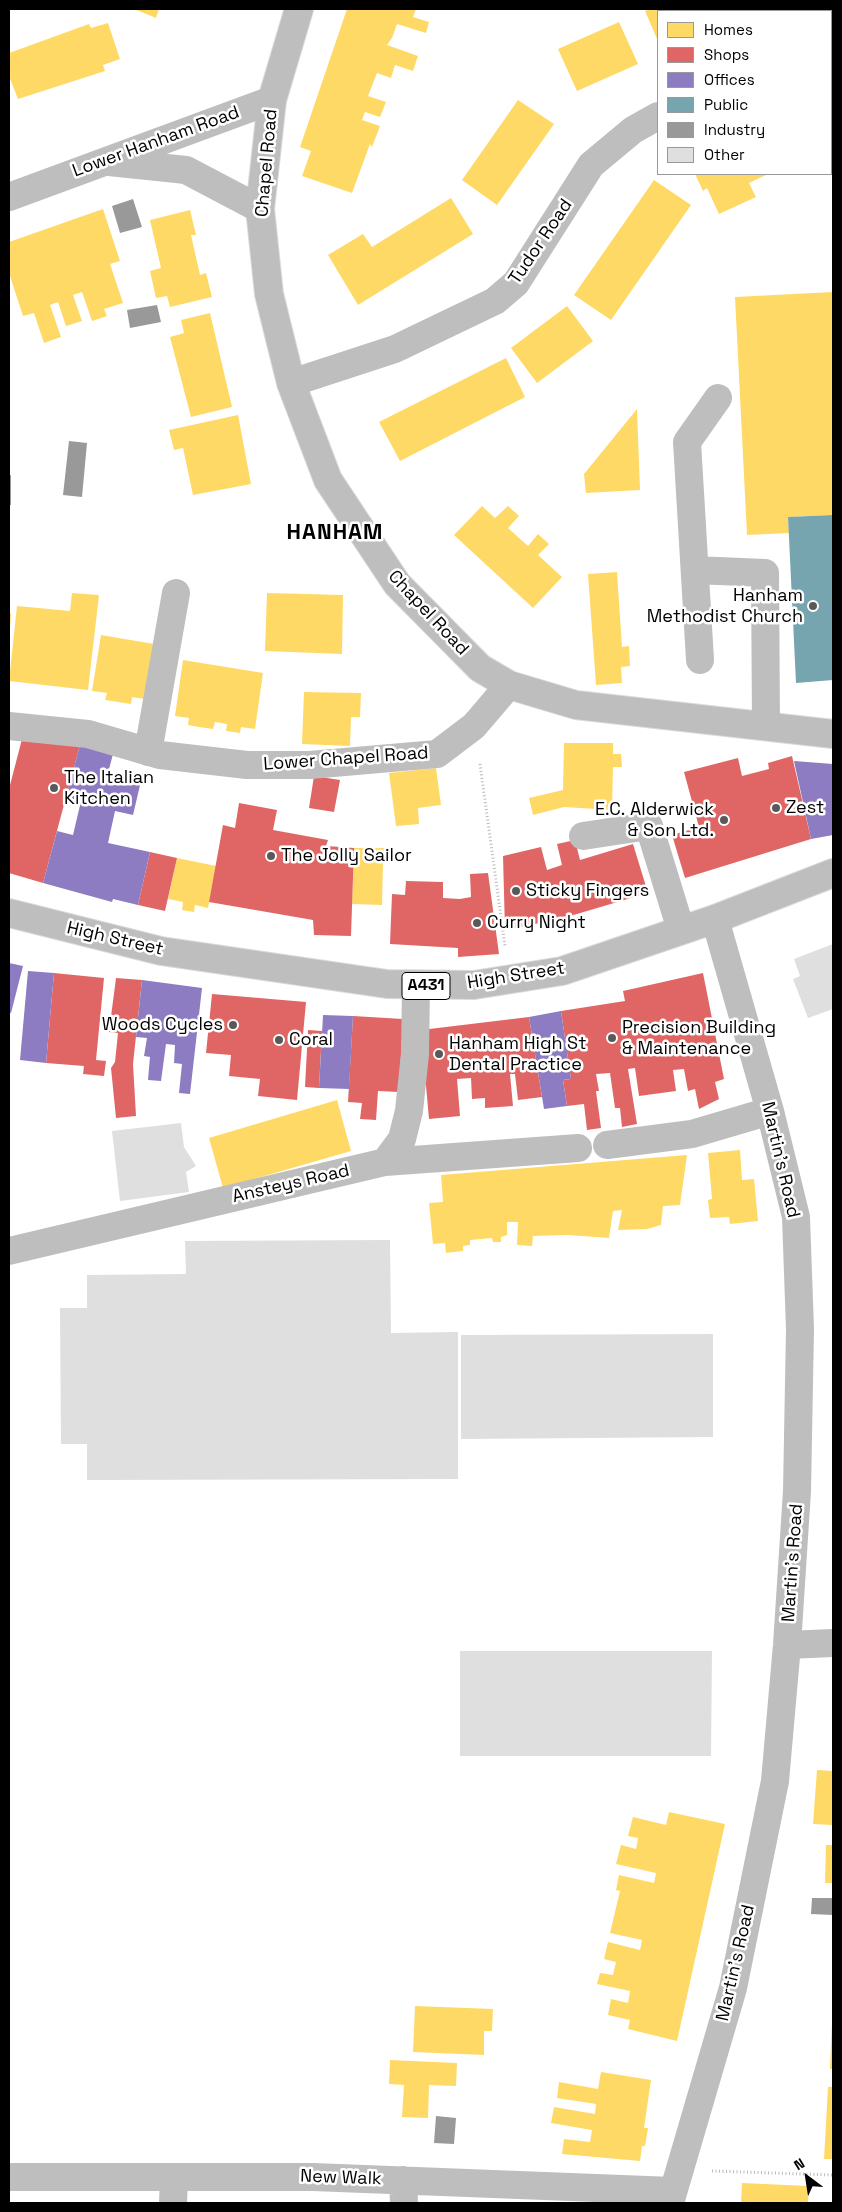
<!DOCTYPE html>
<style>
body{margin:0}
#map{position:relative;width:842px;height:2212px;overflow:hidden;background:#fff;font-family:"Space Grotesk",sans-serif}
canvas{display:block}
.frame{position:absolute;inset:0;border:10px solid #000;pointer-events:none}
.legend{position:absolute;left:657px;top:10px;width:175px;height:165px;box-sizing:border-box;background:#fff;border:1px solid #999;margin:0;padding:6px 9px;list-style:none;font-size:15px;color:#000}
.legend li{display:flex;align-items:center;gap:10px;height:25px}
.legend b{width:25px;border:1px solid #999}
.north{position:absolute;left:782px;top:2152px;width:50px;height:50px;-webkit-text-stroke:4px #fff;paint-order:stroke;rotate:329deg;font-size:14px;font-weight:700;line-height:20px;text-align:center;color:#000}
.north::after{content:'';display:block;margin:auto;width:18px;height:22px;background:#000;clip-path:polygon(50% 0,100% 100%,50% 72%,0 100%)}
</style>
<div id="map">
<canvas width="842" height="2212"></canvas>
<div class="frame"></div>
<ul class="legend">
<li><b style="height:14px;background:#ffd966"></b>Homes</li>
<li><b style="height:14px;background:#e06666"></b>Shops</li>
<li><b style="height:14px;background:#8e7cc3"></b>Offices</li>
<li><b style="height:14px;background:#76a5af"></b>Public</li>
<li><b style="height:14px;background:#999"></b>Industry</li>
<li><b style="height:14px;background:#dfdfdf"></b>Other</li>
</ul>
<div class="north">N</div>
</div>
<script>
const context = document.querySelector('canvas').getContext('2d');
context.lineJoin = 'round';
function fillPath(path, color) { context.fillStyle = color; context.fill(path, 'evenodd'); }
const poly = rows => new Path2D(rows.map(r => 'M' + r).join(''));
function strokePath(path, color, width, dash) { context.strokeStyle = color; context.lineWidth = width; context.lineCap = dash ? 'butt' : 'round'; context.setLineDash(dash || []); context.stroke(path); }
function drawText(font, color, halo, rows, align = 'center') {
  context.font = font + ' "Space Grotesk",sans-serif'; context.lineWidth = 5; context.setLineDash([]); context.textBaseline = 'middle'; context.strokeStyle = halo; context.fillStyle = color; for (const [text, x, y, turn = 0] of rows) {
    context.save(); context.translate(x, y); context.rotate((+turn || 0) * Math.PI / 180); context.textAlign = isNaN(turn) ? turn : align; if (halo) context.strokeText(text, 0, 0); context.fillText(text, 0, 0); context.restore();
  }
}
const homes = poly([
 [134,9,159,9,156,18],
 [347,9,416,9,413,17,429,22,426,33,397,24,392,38,387,45,418,56,413,71,395,65,391,78,377,73,368,96,386,102,380,117,365,112,362,120,380,126,372,147,370,144,352,193,302,176,311,151,300,147],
 [650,9,718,9,719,11,658,11,658,41,645,11],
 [738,9,752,9,746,11,739,11],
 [619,22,638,64,577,91,558,49],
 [108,23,120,59,103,65,105,71,18,99,9,76,9,53,89,24,91,28],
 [833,96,833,157,831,158,831,98],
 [518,100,554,124,497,205,462,180],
 [695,174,768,174,749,183,756,197,719,214,707,188,703,191],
 [654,180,691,205,611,320,574,295],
 [451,198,473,234,358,305,328,255,363,234,372,247],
 [103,209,120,261,110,264,123,303,104,309,107,316,92,321,82,292,73,295,82,321,66,326,58,302,50,305,61,337,44,343,34,313,23,316,9,273,9,242],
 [190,210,196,235,191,235,200,275,206,273,212,297,170,307,167,296,156,298,150,271,161,268,150,220],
 [833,292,833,515,788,517,789,533,747,535,735,297],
 [567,306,593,341,537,383,511,348],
 [210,313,232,407,191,417,170,337,184,333,181,320],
 [506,358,525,397,400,461,379,422],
 [637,409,640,490,586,493,584,474],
 [238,415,251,484,193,495,183,448,174,450,169,430],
 [482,506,495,518,508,506,519,516,508,528,528,546,538,534,549,544,538,555,562,577,533,608,454,535],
 [617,572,622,647,629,646,630,666,621,667,622,683,596,685,588,574],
 [72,593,99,595,88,690,9,681,17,606,70,611],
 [267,593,343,595,342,654,265,651],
 [9,614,11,614,10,628,9,627],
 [101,635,154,644,145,699,132,697,131,704,105,700,107,693,92,691],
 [183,660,263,673,255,729,241,727,240,733,226,731,227,724,215,722,213,729,199,727,188,725,189,718,175,716],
 [304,692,361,693,360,717,351,717,350,746,302,744],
 [564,743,613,743,613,754,621,754,622,767,613,767,612,810,564,807,533,815,529,798,563,790],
 [436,768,441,805,418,808,419,824,396,826,389,773],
 [354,848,392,848,392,863,383,863,382,905,352,904],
 [177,858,216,866,208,908,195,905,194,912,182,910,183,902,168,899],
 [337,1100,351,1151,223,1188,209,1138],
 [740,1150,742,1180,754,1179,758,1221,730,1224,729,1217,710,1218,708,1200,712,1199,708,1153],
 [687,1155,680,1205,663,1206,661,1225,647,1229,618,1230,622,1210,613,1211,609,1238,568,1235,533,1236,532,1246,517,1245,518,1222,507,1222,507,1235,501,1237,501,1242,493,1242,492,1238,470,1240,470,1245,463,1246,463,1251,446,1253,445,1243,433,1244,429,1203,443,1202,441,1175],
 [817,1770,833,1771,833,1825,813,1824],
 [669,1812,725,1824,677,2041,628,2029,630,2020,608,2015,611,1999,628,2003,630,1991,597,1984,600,1973,613,1975,616,1962,604,1959,608,1942,640,1950,642,1940,610,1933,620,1891,616,1890,619,1875,654,1883,656,1873,616,1864,621,1845,636,1849,638,1838,628,1836,633,1817,666,1825],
 [826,1845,833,1845,833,1883,825,1883],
 [415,2006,493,2009,492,2031,484,2031,484,2055,413,2052],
 [832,2021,833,2021,833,2069,830,2069],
 [390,2060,457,2063,456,2086,429,2085,428,2118,402,2117,404,2085,389,2084],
 [601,2072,651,2080,644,2128,648,2128,645,2146,642,2146,640,2161,562,2154,564,2139,590,2142,592,2130,551,2123,554,2107,595,2114,596,2104,557,2098,559,2082,598,2089],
 [828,2087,833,2087,833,2159,824,2159],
 [742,2183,809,2186,808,2203,741,2203]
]);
const shops = poly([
 [22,739,80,745,43,883,9,873,9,789],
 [792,756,811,839,685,878,672,835,699,827,684,772,738,758,742,776,769,769,768,763],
 [314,776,340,780,334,812,309,808],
 [239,803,277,810,273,830,328,840,326,846,354,848,351,936,314,935,313,920,209,902,223,825,235,828],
 [575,840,580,860,633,844,648,893,560,919,505,930,503,856,541,847,547,870,562,865,557,844],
 [150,852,177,858,165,911,138,905],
 [488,873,499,954,458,957,458,948,390,944,392,894,405,895,406,881,443,882,443,898,460,899,471,897,470,874],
 [54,973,104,978,96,1060,106,1061,104,1076,83,1074,84,1066,46,1063],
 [703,973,724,1079,715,1082,719,1099,699,1109,695,1089,688,1091,684,1069,673,1070,676,1091,639,1096,635,1068,628,1069,637,1124,622,1127,620,1108,615,1108,610,1073,596,1074,599,1091,596,1091,601,1128,587,1130,584,1104,567,1106,563,1080,571,1079,561,1011,625,1001,623,991],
 [116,978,142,980,133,1064,136,1116,116,1118,111,1068,115,1062,118,1033,109,1032],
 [212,994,306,1002,297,1100,258,1096,260,1079,229,1076,231,1055,206,1053],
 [353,1016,403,1019,399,1092,378,1091,376,1120,360,1119,362,1103,348,1102],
 [529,1017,542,1097,518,1100,515,1074,510,1074,513,1106,485,1108,485,1098,472,1099,471,1078,457,1079,460,1116,429,1119,421,1030],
 [308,1030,322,1031,319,1088,305,1087]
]);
const offices = poly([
 [80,745,113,754,108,773,141,781,133,815,115,811,108,843,150,852,138,905,113,899,112,902,43,883,57,831,73,835,81,801,66,797],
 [794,761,833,764,833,835,811,839],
 [9,963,23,966,11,1013,9,1012],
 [28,971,54,973,46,1063,20,1060],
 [142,980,202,988,190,1094,179,1093,182,1064,174,1063,175,1045,166,1044,161,1081,148,1080,150,1057,144,1056,147,1038,136,1037],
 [561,1011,571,1079,563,1080,567,1106,544,1109,529,1017],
 [323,1015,353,1016,349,1089,319,1088]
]);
const public = poly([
 [833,515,833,680,796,683,788,517]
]);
const industry = poly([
 [133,199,142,227,120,233,112,206],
 [157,305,161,322,130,328,127,310],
 [69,441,87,443,82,497,63,495],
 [9,475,11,475,11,505,9,505],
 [812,1898,833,1898,833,1915,811,1914],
 [436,2116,456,2118,454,2144,434,2143]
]);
const building = poly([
 [833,944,833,1009,808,1018,793,979,800,976,794,959],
 [181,1123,184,1147,196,1166,186,1172,189,1192,120,1201,112,1131],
 [390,1240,391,1333,458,1332,458,1479,87,1480,87,1444,61,1444,60,1308,87,1308,87,1275,186,1274,185,1241],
 [713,1334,713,1437,461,1439,461,1335],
 [460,1651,712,1651,711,1756,460,1756]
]);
const path = poly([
 [480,764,505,946],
 [712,2171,833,2175]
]);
const minor = poly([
 [831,34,833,33],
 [109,162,186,170,260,209],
 [9,197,272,100],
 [291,383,395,349,495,301,516,283,591,165,633,130,658,116],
 [695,570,765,573,766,726],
 [700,660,687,442,718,398],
 [9,726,88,734,160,755,247,765,310,765,437,754,474,726,509,685],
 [148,752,176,593],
 [583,836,649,826,681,930],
 [607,1145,692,1134,770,1111],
 [385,1162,402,1139,409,1111,415,1054,416,986],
 [9,1251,385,1162,578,1148],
 [787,1645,833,1643],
 [9,2177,313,2177,673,2191],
 [403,2180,404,2203],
 [173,2203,174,2177],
 [670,2203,733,1988,775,1781,787,1645,797,1491,800,1329,796,1217,770,1111,715,919]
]);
const major = poly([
 [299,9,272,100,260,209,269,294,291,383,328,480,397,584,480,668,509,685,576,705,833,734],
 [9,913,161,951,387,984,474,985,562,971,715,919,833,873]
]);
const markers = [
 [813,606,5,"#595959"],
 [54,788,5,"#595959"],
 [776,808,5,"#595959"],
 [724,820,5,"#595959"],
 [271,856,5,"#595959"],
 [516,891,5,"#595959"],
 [477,923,5,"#595959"],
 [233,1025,5,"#595959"],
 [612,1038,5,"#595959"],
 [279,1040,5,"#595959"],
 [439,1054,5,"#595959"]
];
const shields = [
 [426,986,48]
];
const shieldNames = [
 ["A431",426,986]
];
const streetNames = [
 ["Lower Hanham Road",156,142,-20],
 ["Chapel Road",267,163,-85],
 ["Tudor Road",541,242,-56],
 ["Chapel Road",428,613,47],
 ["Lower Chapel Road",346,759,-4],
 ["High Street",115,939,13],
 ["High Street",516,976,-9],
 ["Martin's Road",780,1160,77],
 ["Ansteys Road",291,1184,-13],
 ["Martin's Road",793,1563,-86],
 ["Martin's Road",736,1963,-77],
 ["New Walk",341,2178,2]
];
const poiNames = [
 ["Hanham",803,596,"right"],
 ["Methodist Church",803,617,"right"],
 ["The Italian",64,778],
 ["Kitchen",64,799],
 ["Zest",786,808],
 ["E.C. Alderwick",714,810,"right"],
 ["& Son Ltd.",714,831,"right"],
 ["The Jolly Sailor",281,856],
 ["Sticky Fingers",526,891],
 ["Curry Night",487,923],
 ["Woods Cycles",223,1025,"right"],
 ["Precision Building",622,1028],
 ["& Maintenance",622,1049],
 ["Coral",289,1040],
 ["Hanham High St",449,1044],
 ["Dental Practice",449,1065]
];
const districtNames = [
 ["HANHAM",335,533]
];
fillPath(homes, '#ffd966');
fillPath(shops, '#e06666');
fillPath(offices, '#8e7cc3');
fillPath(public, '#76a5af');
fillPath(industry, '#999');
fillPath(building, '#dfdfdf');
strokePath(major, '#dbdbdb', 30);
strokePath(path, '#b9b9b9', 3, [1, 2.5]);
strokePath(minor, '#bebebe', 28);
strokePath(major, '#bebebe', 28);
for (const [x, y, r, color] of markers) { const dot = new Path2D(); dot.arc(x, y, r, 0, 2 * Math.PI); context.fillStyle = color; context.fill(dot); strokePath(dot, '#fff', 2); }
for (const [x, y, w] of shields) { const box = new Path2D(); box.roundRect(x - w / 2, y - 13.5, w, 27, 4); context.fillStyle = '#fff'; context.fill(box); strokePath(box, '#000', 1); }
drawText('bold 16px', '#000', null, shieldNames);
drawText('18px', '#000', '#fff', streetNames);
drawText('18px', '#000', '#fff', poiNames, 'left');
context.letterSpacing = '1px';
drawText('bold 22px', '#000', '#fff', districtNames);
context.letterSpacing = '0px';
</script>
